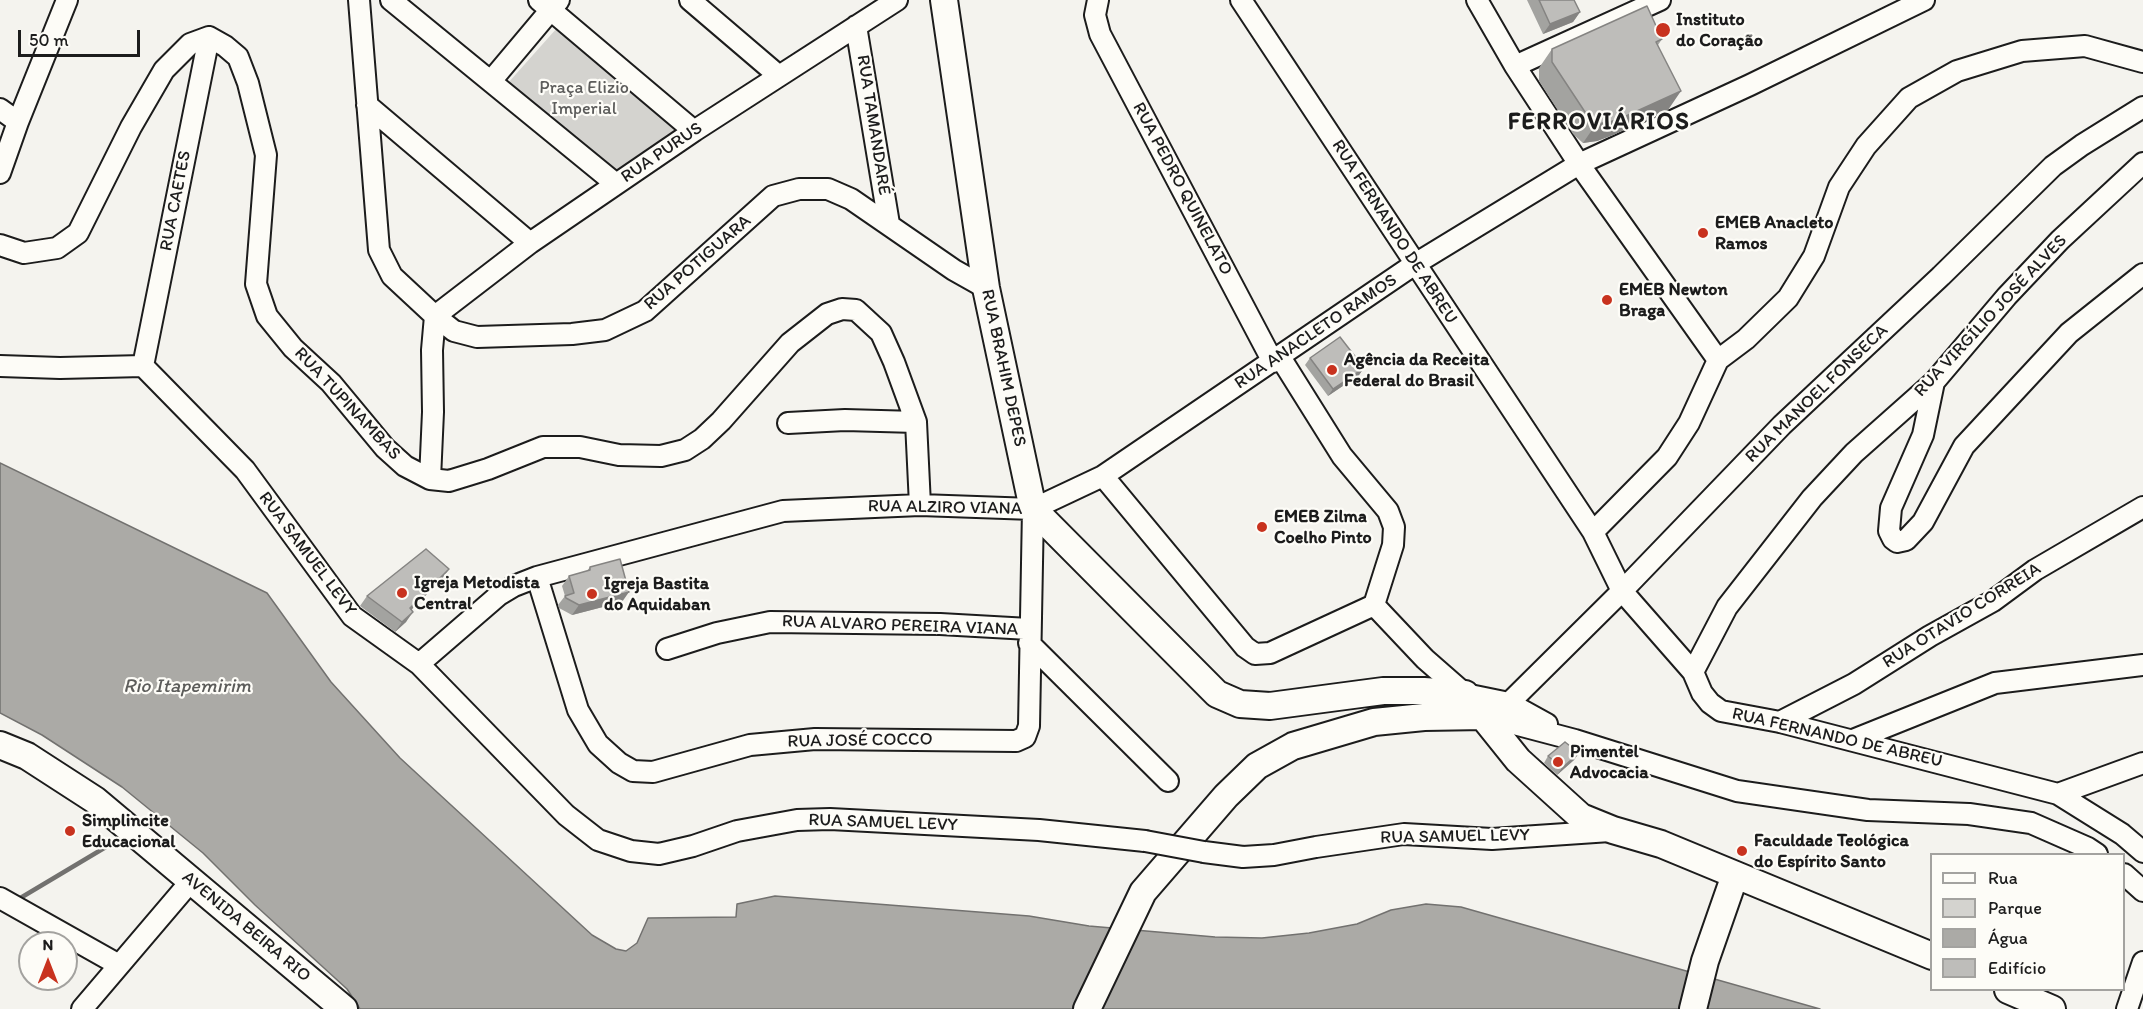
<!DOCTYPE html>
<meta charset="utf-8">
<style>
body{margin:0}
#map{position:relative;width:2143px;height:1009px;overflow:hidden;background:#f4f3ee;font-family:Itim,sans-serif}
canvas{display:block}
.legend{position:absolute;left:1930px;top:853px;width:195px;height:138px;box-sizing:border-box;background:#fdfcf7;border:2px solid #a3a29f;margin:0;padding:8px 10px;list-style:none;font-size:18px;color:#1c1c1c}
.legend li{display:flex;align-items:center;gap:12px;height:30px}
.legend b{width:30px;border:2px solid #a3a29f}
.north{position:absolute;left:18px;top:931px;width:60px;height:60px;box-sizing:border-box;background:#fdfcf7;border:2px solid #a3a29f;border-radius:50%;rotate:0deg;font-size:16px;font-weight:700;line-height:24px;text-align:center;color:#1c1c1c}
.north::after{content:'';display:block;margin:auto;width:21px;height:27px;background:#c8321e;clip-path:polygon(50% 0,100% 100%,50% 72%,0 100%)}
.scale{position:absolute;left:18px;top:30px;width:122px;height:27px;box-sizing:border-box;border:3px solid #1c1c1c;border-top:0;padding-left:8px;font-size:18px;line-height:21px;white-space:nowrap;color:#1c1c1c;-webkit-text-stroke:4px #fdfcf7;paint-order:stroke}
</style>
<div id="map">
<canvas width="2143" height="1009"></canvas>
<ul class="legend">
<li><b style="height:8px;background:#fdfcf7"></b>Rua</li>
<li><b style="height:16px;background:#d4d3cf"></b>Parque</li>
<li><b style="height:16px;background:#abaaa6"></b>Água</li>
<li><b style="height:16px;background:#bebdba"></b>Edifício</li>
</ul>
<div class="north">N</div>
<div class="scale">50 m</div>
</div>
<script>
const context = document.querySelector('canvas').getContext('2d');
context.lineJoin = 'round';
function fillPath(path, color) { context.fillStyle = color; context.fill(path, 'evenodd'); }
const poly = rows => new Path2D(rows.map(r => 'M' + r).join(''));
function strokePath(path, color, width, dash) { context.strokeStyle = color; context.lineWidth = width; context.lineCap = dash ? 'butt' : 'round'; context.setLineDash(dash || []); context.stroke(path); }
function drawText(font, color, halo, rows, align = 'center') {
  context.font = font + ' Itim,sans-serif'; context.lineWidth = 4.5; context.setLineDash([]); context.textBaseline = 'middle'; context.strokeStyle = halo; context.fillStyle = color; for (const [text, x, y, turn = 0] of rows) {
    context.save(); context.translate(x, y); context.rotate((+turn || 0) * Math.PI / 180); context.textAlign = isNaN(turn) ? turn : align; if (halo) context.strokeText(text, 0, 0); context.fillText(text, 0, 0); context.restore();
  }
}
const green = poly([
 [557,28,677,129,614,171,508,83]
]);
const water = poly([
 [0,463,267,593,331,682,400,758,592,935,616,949,626,951,637,943,648,918,736,917,737,904,775,896,1029,916,1089,926,1215,937,1262,938,1309,933,1357,924,1391,910,1426,904,1461,907,1820,1009,360,1009,347,989,255,905,203,853,122,787,42,735,0,713,0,463]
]);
const stream = poly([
 [17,900,126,835]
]);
const minor = poly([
 [359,0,379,250,392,276,435,316,454,331,477,337,572,334,605,330,645,311,773,196,799,189,828,189,851,199,954,270,986,288],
 [391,0,616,184],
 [539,0,694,131],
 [690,0,779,76],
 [1098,0,1095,15,1100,34,1273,362],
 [1241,0,1593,532,1622,591,1693,672,1702,693,1710,703,1721,711,1780,722,2058,794,2122,834,2143,852],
 [1477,0,1515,66,1579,164,1718,360],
 [856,26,889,224],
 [209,37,225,46,238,57,248,83,266,155,256,284,267,316,293,348,331,383,385,448,405,466,430,479,449,481,488,469,543,447,580,447,619,455,661,456,685,450,702,439,721,421,790,343,827,314,842,309,856,310,881,333,894,362,916,422,920,505],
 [1515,66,1660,0],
 [491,81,559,0],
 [367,105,530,243],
 [0,109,18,122],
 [0,173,18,122,67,0],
 [0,245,24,253,57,248,78,233,131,127,164,70,190,44,209,37],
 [1280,357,1342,456,1388,511,1394,527,1393,545,1374,605],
 [0,366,60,368,143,366,245,470,352,616,419,664,566,815,598,840,631,851,659,854,693,846,737,831,797,820,830,819,1039,830,1145,841],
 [143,366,209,37],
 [1934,382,1923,435,1891,508,1889,531,1893,539,1897,542,1906,540,1923,522,1964,446,2069,333,2143,274],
 [788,423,845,420,916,422],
 [1103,476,1245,647,1255,654,1270,653,1374,605],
 [430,479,433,412,432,350,435,316,530,243,694,131,897,0],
 [1593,532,1667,457,1689,423,1718,360,1746,339,1788,298,1814,256,1839,187,1866,146,1909,98,1957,71,2022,51,2085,46,2143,62],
 [537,577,578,710,598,744,619,763,633,771,653,772,750,745,815,739,1016,741,1025,737,1029,726,1033,509],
 [1374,605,1425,659,1465,694,1509,703,1547,724],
 [1029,643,1168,781],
 [667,649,717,633,770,622,940,624,1029,629],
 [419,664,499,595,514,586,537,577,783,511,920,505,1033,509,1103,476,1415,264,1579,164,1750,85,1924,0],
 [1693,672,1727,607,1812,498,1854,453,1934,382,2007,296,2060,240,2143,163],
 [1509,703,1622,591,1782,425,1941,276,2053,166,2082,145,2143,107],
 [1484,716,1575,740,1737,791,1868,810,1969,814,2031,823,2088,848,2097,854],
 [1780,722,1854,684,1930,636,1993,601,2035,570,2143,507],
 [1853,740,1995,683,2143,665],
 [2058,794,2143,763],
 [1204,852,1243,857,1274,855,1316,847,1404,834,1492,839,1610,831],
 [2124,874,2143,891],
 [0,898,119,965],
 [82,1009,191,881],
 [2127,1009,2143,962]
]);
const major = poly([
 [944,0,986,288,1033,509,1217,694,1240,704,1270,706,1383,691,1424,691,1465,694,1518,760,1581,817,1613,830,1661,844,1932,956],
 [0,745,27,756,95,800,344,1009],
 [2008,990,2052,1009],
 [1087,1009,1143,892,1226,796,1257,766,1293,746,1374,722,1424,717,1484,716],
 [1693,1009,1705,961,1735,875]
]);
const minorBridge = poly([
 [1145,841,1204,852]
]);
const wall = poly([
 [1527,0,1574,0,1580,12,1573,22,1543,34],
 [1662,39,1658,45,1668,110,1613,135,1597,141,1583,143,1573,134,1539,81,1539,68,1552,49],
 [1310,358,1364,368,1359,375,1328,396,1305,365],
 [590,567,622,602,572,615,559,608,558,605,565,596,562,586,569,576,587,571],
 [442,579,411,610,406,622,395,632,360,606,367,596],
 [1548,756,1574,760,1557,775,1544,763]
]);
const shadedWall = poly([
 [1580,12,1573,22,1543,34,1550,24],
 [1681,91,1668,110,1613,135,1597,141,1583,143,1596,124],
 [1364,368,1359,375,1328,396,1333,389],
 [449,569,442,579,403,618,410,608],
 [629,592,622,602,572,615,579,605],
 [413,612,406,622,395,632,402,622],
 [1579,753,1574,760,1557,775,1562,768]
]);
const building = poly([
 [1539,0,1574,0,1580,12,1550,24,1539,0],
 [1647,6,1662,39,1656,42,1681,91,1626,116,1610,122,1596,124,1587,115,1552,62,1552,49,1647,6],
 [1340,337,1364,368,1333,389,1310,358,1340,337],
 [426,549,449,569,410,608,413,612,402,622,367,596,426,549],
 [620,559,629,592,579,605,566,598,565,596,574,593,569,576,590,570,590,567,620,559],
 [1565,742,1579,753,1562,768,1548,756,1565,742]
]);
const markers = [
 [1663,30,8,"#c8321e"],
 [1703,233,6,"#c8321e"],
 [1607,300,6,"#c8321e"],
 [1332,370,6,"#c8321e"],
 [1262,527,6,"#c8321e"],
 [402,593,6,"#c8321e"],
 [592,594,6,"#c8321e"],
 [1558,762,6,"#c8321e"],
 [70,831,6,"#c8321e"],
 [1742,851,6,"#c8321e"]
];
const poiNames = [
 ["Instituto",1676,20],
 ["do Coração",1676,41],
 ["EMEB Anacleto",1715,223],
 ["Ramos",1715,244],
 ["EMEB Newton",1619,290],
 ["Braga",1619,311],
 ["Agência da Receita",1344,360],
 ["Federal do Brasil",1344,381],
 ["EMEB Zilma",1274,517],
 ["Coelho Pinto",1274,538],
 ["Igreja Metodista",414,583],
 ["Central",414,604],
 ["Igreja Bastita",604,584],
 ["do Aquidaban",604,605],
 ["Pimentel",1570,752],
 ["Advocacia",1570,773],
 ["Simplincite",82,821],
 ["Educacional",82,842],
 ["Faculdade Teológica",1754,841],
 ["do Espírito Santo",1754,862]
];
const parkNames = [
 ["Praça Elizio",584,88],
 ["Imperial",584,109]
];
const streetNames = [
 ["RUA TAMANDARÉ",873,125,81],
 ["RUA PURUS",662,153,-34],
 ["RUA PEDRO QUINELATO",1182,189,62],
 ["RUA CAETES",176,201,-79],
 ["RUA FERNANDO DE ABREU",1394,232,57],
 ["RUA POTIGUARA",698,263,-41],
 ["RUA VIRGÍLIO JOSÉ ALVES",1991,316,-47],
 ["RUA ANACLETO RAMOS",1316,332,-34],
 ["RUA BRAHIM DEPES",1003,368,78],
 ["RUA MANOEL FONSECA",1817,394,-44],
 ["RUA TUPINAMBAS",347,404,47],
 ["RUA ALZIRO VIANA",945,508,1],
 ["RUA SAMUEL LEVY",307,554,53],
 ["RUA OTAVIO CORREIA",1962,616,-32],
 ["RUA ALVARO PEREIRA VIANA",900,626,2],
 ["RUA FERNANDO DE ABREU",1837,738,13],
 ["RUA JOSÉ COCCO",860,741,-1],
 ["RUA SAMUEL LEVY",883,823,2],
 ["RUA SAMUEL LEVY",1455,837,-1],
 ["AVENIDA BEIRA RIO",246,927,40]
];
const waterNames = [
 ["Rio Itapemirim",187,687]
];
const districtNames = [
 ["FERROVIÁRIOS",1599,123]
];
fillPath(green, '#d4d3cf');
fillPath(water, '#abaaa6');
strokePath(water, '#72716f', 1.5);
strokePath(stream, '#72716f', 4.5);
strokePath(minor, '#1c1c1c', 24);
strokePath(major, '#1c1c1c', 30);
strokePath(minor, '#fdfcf7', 20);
strokePath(major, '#fdfcf7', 26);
strokePath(minorBridge, '#1c1c1c', 24, []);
strokePath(minorBridge, '#fdfcf7', 20);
fillPath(wall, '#a3a3a0');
fillPath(shadedWall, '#858482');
fillPath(building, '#bebdba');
strokePath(building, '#858482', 1.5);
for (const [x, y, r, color] of markers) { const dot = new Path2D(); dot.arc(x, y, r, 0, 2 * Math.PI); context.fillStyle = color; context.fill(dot); strokePath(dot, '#fdfcf7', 2); }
drawText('bold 18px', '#1c1c1c', '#fdfcf7', poiNames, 'left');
drawText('18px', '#5c5c5b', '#fdfcf7', parkNames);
drawText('18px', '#1c1c1c', '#fdfcf7', streetNames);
drawText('italic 20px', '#5c5c5a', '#fdfcf7', waterNames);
context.letterSpacing = '1.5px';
drawText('bold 24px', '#1c1c1c', '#fdfcf7', districtNames);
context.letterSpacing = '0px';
</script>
